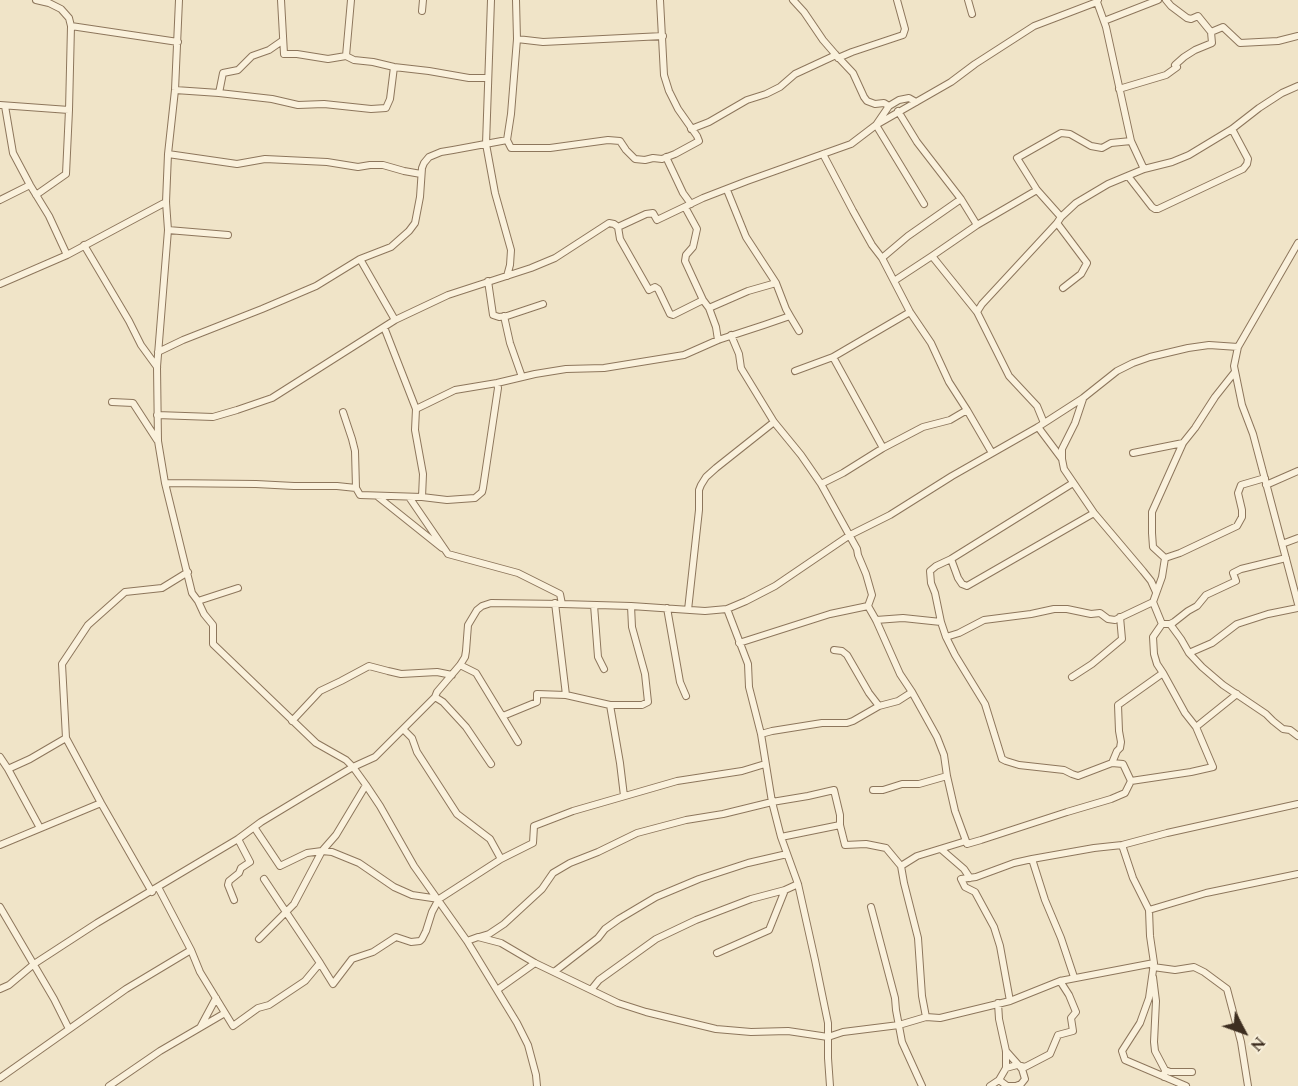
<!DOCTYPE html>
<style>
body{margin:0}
#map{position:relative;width:1298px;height:1086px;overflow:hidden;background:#f0e4c8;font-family:Spectral,serif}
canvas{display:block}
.north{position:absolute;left:1214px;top:1002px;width:60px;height:60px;-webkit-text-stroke:4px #f7eed8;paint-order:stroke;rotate:131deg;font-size:16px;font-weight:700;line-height:24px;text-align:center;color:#3d2e20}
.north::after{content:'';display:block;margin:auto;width:21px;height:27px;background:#3d2e20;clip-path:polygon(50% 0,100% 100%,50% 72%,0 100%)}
</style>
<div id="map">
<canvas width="1298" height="1086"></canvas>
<div class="north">N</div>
</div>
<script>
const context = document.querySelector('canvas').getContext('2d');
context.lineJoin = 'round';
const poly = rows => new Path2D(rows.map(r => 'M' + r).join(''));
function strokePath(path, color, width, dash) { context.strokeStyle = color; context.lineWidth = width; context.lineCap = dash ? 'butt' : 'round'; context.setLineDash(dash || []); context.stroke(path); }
const street = poly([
 [36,0,49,3,61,9,69,18,71,26,178,42],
 [179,0,175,90,168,154,166,202,168,230,157,367,158,441,165,483,192,593,198,601,204,614,213,625,213,644,316,743,346,760,353,767,366,785,380,806,414,866,467,941,517,1023,528,1045,536,1075,537,1086],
 [281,0,284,54,297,54,328,59,346,56],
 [351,0,346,56,354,60,373,62,394,67,429,71,469,78,488,78],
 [491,0,486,144,495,193,511,250,510,265,507,276],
 [793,0,804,12,823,40,836,55,853,73,864,97,867,101,875,104,884,103,889,106,876,125,924,204],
 [968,0,972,14],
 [1098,0,1097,2,1106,27,1131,141,1144,169],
 [1166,0,1171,6,1187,18,1191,19,1198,16,1211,32,1223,27,1240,43,1278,41,1298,36],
 [422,11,423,0],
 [1104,21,1158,0],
 [517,39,543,42,663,36],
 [838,58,852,52,903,35,905,29,897,0],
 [1119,89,1166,75,1177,67,1175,65,1184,57,1195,50,1212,43,1211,32],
 [175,90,219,93,223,73,238,70,252,56,269,50,282,41],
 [219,93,272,99,298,105,324,104,371,109,386,108,390,99,394,67],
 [0,105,69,110],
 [5,106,13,153,30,185,49,216,67,255],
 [889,106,899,100,909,98,916,102],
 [898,111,917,142,961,199,977,225],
 [691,129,709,122,747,100,766,94,780,87,795,74,836,55],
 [507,140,511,148,550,148,608,140,620,141,626,150,635,159,645,160,653,158,662,159,675,154,699,141,697,136,678,109,669,91,664,75,660,0],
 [168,154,237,164,265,159,327,162,358,167,370,165,383,165,404,171,421,174],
 [823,154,853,211,872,245,882,258,910,312,931,343,949,382,967,410,992,453],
 [666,157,683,193,691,204],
 [1128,176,1152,207,1155,209,1158,209,1243,169,1247,164,1248,159,1232,129],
 [36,195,66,174,69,110,71,26],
 [0,200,30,185],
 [685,207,697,229,693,247,686,255,685,261,703,300,709,308],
 [1061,217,1037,190,1017,158,1061,133,1070,134,1091,146,1102,148,1111,143,1131,141],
 [1057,223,1087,263,1081,274,1063,288],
 [618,227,620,239,649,290,655,287,658,289,670,314,673,315,703,300],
 [168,230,228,235],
 [1298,243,1238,347,1234,366,1242,405,1253,434,1298,604],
 [84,245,129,321,141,345,157,367],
 [932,256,977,312,1009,376,1037,406,1044,423],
 [882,258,908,236,961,199],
 [360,259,395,320,448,295,531,268,555,258,609,223,614,224,618,227,646,214,653,213,657,220,703,198,747,181,851,144,876,125,951,82,975,64,1034,26,1097,2],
 [488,281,493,315,499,317,507,316,543,304],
 [894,281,932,256,977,225,1037,190],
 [0,284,67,255,166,202],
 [977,312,982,304,1057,223,1061,217,1076,203,1108,184,1144,169,1172,162,1189,155,1232,129,1259,108,1282,93,1298,86],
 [504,316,510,343,522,377],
 [790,316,799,331],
 [384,327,416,409,415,430,423,474,422,497],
 [731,335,739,354,741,368,774,422,801,455,821,484,857,549,858,555,866,574,872,595,868,606,876,620,900,674,912,692,937,737,944,755,947,776,955,811,966,841],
 [718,340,716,327,709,308,748,291,776,283,746,237,727,190],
 [158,352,183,340,262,309,316,286,360,259,391,247,409,231,415,223,420,197,422,168,424,163,429,157,441,152,453,150,507,140,511,114,517,39,516,0],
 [833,357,883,448],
 [795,371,833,357,910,312],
 [1234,373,1215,397,1195,428,1183,443,1152,512,1152,533,1153,547,1165,558,1162,577,1153,602,1162,624,1170,624,1181,639,1189,653,1202,667,1223,685,1266,714,1273,721,1283,729,1290,730,1298,736],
 [112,402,133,403,157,440],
 [416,409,455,390,497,383,535,374,566,369,604,368,684,355,718,340,764,325,790,316,786,309,776,283],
 [343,412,352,439,355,451,356,488],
 [157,415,213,417,237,410,272,398,395,320],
 [1038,427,1062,459,1064,469,1094,513,1143,571,1151,581,1156,592],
 [1133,453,1183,443],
 [1062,459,1062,449,1075,423,1083,399],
 [165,483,256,484,294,486,337,486,356,488,360,495,422,497,447,500,475,498,482,492,483,488,498,388,497,383],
 [821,484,843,473,883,448,923,427,950,420,967,410],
 [1266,485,1298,471],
 [377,496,442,548],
 [409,497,448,554,518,573,560,594,562,604],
 [1282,544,1298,538],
 [1165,558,1180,553,1237,526,1242,517,1242,510,1238,493,1241,485,1265,478],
 [951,559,958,578,962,584,967,586,1094,513],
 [198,601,238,588],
 [555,603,566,695],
 [594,605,598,657,604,669],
 [667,608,680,682,686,696],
 [727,609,748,664,749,687,761,734,772,802,781,837,798,884,815,960,828,1023,828,1058,830,1086],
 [688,610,699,510,699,490,701,485,706,477,716,468,774,422],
 [941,622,935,593,931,583,930,571,936,566,951,559,1073,483],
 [1162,624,1153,637,1154,654,1157,664,1163,673,1185,713,1196,727],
 [1170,624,1174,622,1188,611,1197,606,1206,595,1236,581,1233,573,1241,569,1286,558],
 [946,637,959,633,984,620,1031,614,1054,609,1067,609,1091,614,1100,613,1108,619,1115,620,1153,602],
 [739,643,830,614,868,606],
 [834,650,842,651,847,655,869,693,879,706],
 [1189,653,1212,643,1237,624,1268,614,1298,608],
 [460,665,476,673,518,742],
 [1072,677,1092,664,1122,639,1120,617],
 [435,697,443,702,466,727,491,764],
 [610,705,620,763,624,796],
 [503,716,537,702,537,694,566,695,610,705,642,705,648,702,645,674,632,627,631,606],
 [292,721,320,691,341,681,369,666,388,671,401,674,437,672,452,675],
 [403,729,412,738,417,752,457,814,490,839,501,859],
 [761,734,772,731,822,723,847,723,853,721,879,706,898,701,912,692],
 [0,757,8,769,30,759,66,738],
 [1112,763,1117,751,1120,748,1121,742,1119,731,1118,705,1163,673],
 [8,769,40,828],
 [1131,781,1191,772,1213,767,1196,727,1237,694],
 [873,790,883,790,902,784,919,784,947,776],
 [840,825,845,845,866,844,886,848,901,866,917,856,966,841,967,844,981,840,1067,812,1111,799,1125,793,1131,781,1123,764,1112,763,1078,776,1072,774,1064,770,1019,765,1006,761,1002,759,985,704,955,655,946,637,941,622,903,618,876,620],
 [254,827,280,866,307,853,322,851,332,852,359,863,394,887,412,895,439,899],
 [0,845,101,803],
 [942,850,964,869,970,878],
 [901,866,904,883,918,938,922,996,926,1017],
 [264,879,320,963],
 [158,887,191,950,200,972,233,1026,258,1008,269,1005,305,981,320,963,333,984,352,959,373,952,396,937,411,942,420,941,422,939,426,931,432,912,439,899,501,859,533,843,534,826,573,811,677,781,742,771,765,764],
 [152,892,101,803,66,738,62,664,88,625,125,592,162,588,188,572],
 [234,900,228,885,229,881,239,873,241,868,250,862,238,839],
 [0,907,54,999,69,1029],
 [871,907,895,998,896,1010,902,1042,922,1086],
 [1149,910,1206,893,1298,874],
 [479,937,489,934,504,924,542,889,553,873,570,863,598,852,637,833,686,820,723,814,772,802,808,796,834,790,840,815,840,825,781,837],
 [259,939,294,904,322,851,336,835,366,785],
 [467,941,478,937,501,943,535,963,618,1003,646,1012,716,1029,751,1032,788,1031,828,1037,843,1032,899,1025,926,1017,940,1018,1010,1001,1060,981,1154,963,1150,936,1149,910,1133,878,1122,845],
 [717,953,769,930,785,890],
 [1154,963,1149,998,1140,1023,1122,1051,1125,1060,1186,1086],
 [1153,967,1175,970,1194,967,1204,972,1227,989,1241,1042,1248,1086],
 [554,972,598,938,605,929,619,919,656,897,699,879,748,863,787,854],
 [1074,977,1061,938,1045,900,1032,859,1094,848,1122,845,1167,833,1298,804],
 [1153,977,1156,1001,1154,1042,1155,1051,1165,1070,1164,1077],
 [0,989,9,985,34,964,97,923,238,839,261,822,309,793,353,767,375,757,435,697,437,692,460,665,465,657,466,651,468,625,477,610,482,606,491,603,562,604,631,606,705,611,727,609,746,601,775,586,850,535,890,515,952,476,1038,427,1083,398,1117,371,1133,363,1150,357,1188,348,1209,345,1238,347],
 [497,990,535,963],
 [591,990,599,980,656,939,696,920,751,899,785,890,798,884],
 [1010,1001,1000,946,994,927,975,892,965,887,961,879,976,877,1014,863,1032,859],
 [998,1003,999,1019,1006,1051,1006,1068],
 [201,1026,216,998],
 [1165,1070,1170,1072,1192,1072],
 [0,1078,126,989,191,950],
 [999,1080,1007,1086,1016,1086,1021,1084,1025,1079,1022,1069,1006,1051],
 [109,1086,160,1051,225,1013],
 [990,1086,999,1080,1006,1068,1017,1065,1025,1067,1050,1054,1058,1035,1073,1031,1071,1018,1076,1012,1069,995,1060,981]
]);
strokePath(street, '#8d765c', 8);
strokePath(street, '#faf1dc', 6);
</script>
